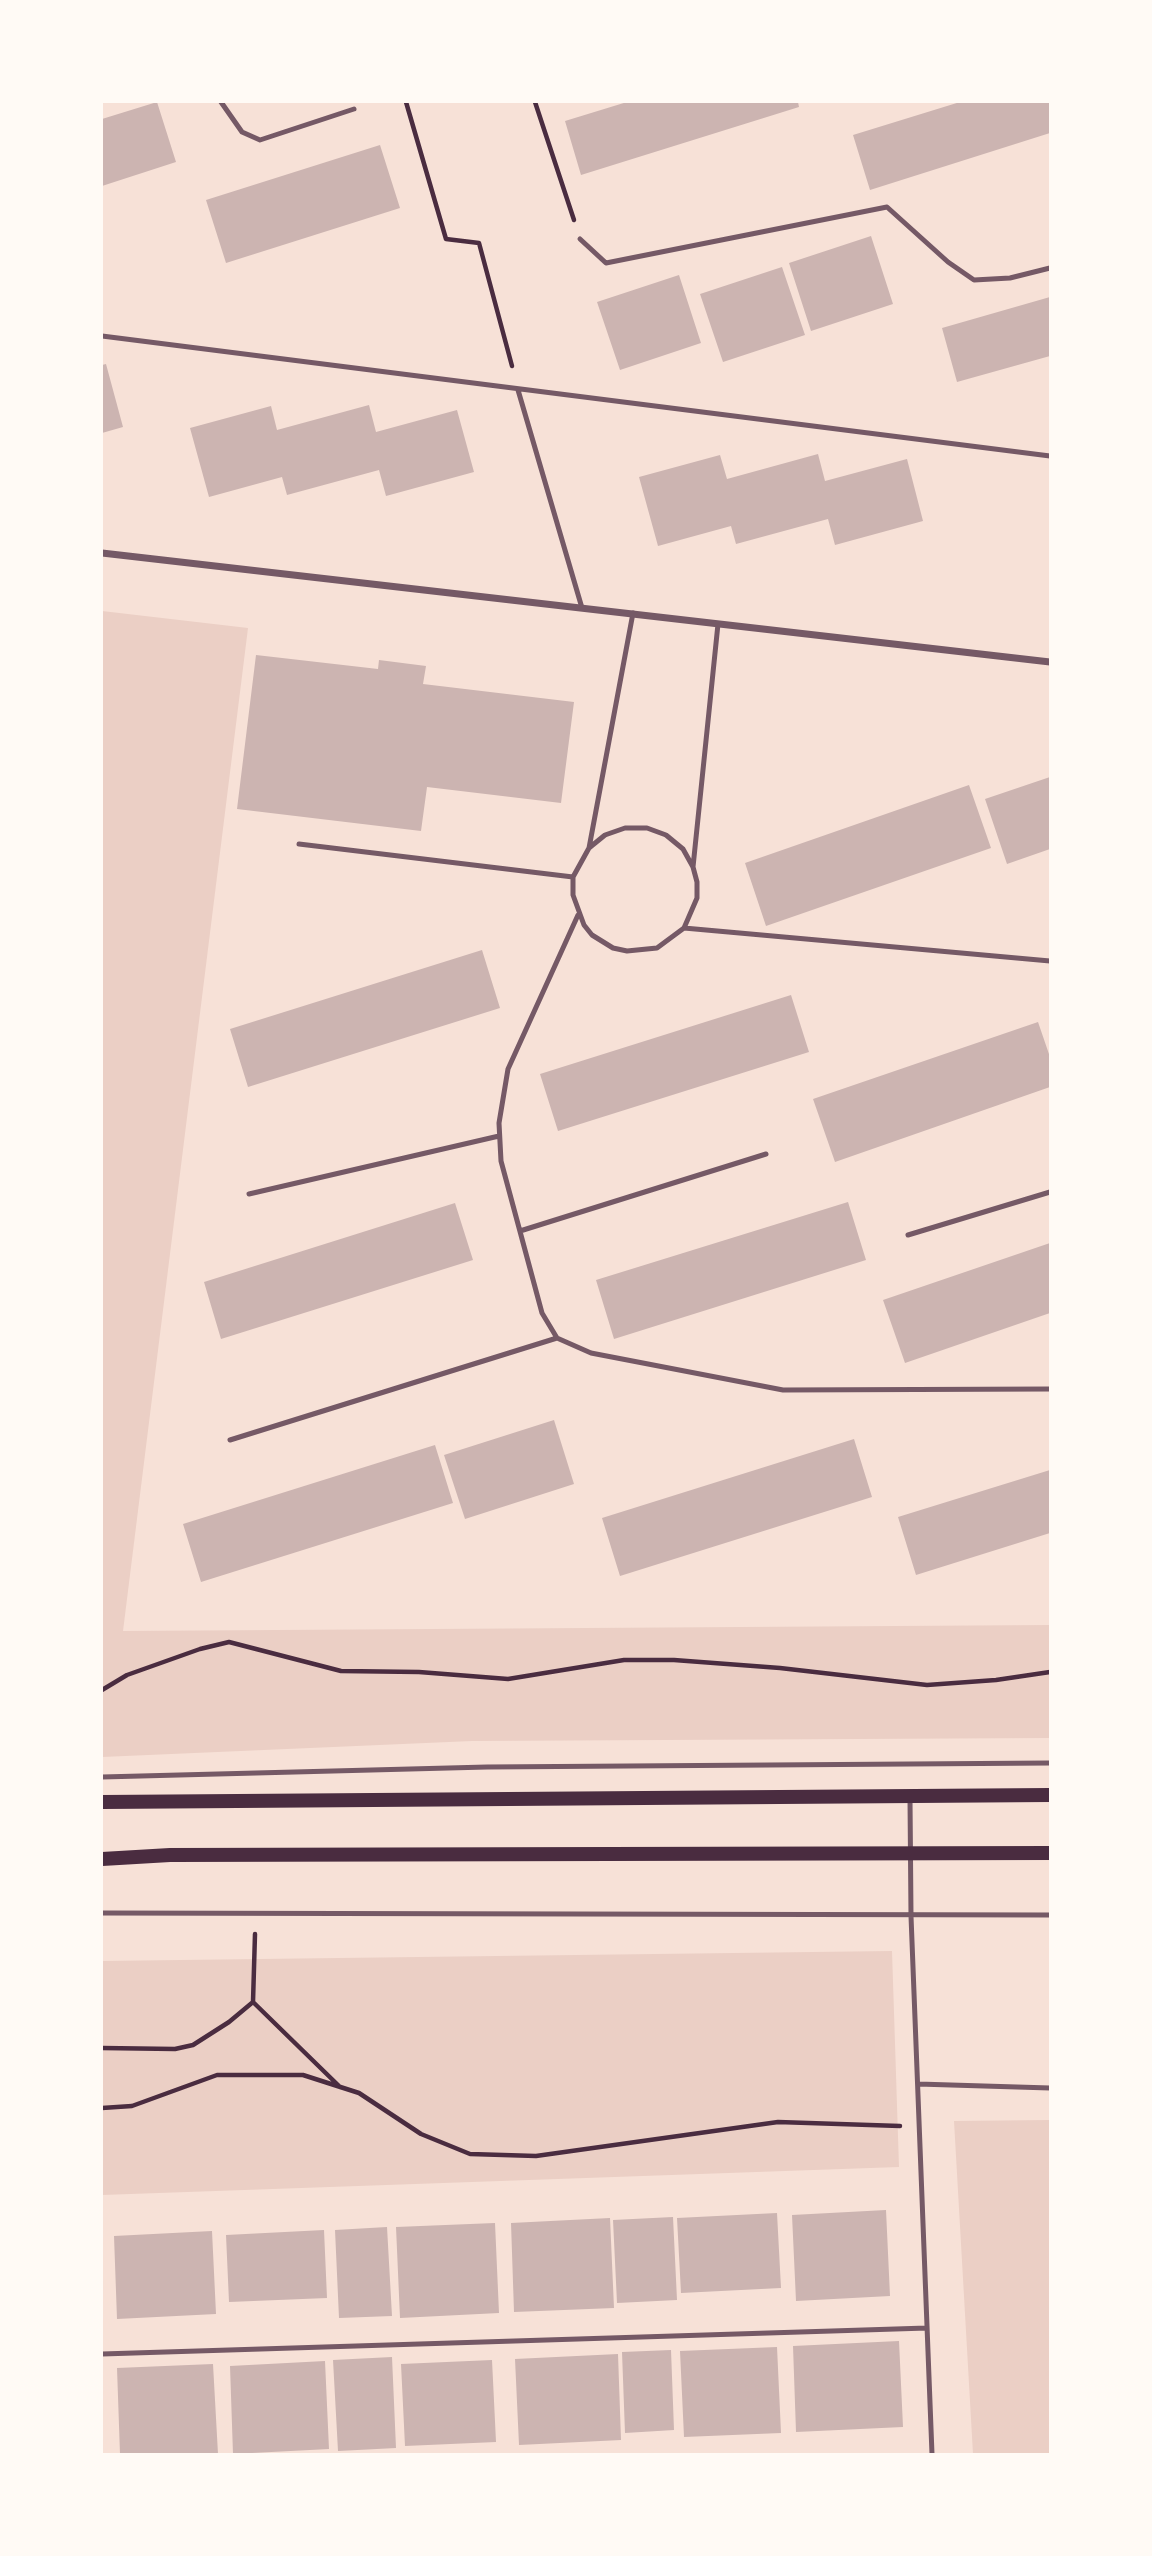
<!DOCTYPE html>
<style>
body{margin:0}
#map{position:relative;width:1152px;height:2556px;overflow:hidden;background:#f7e1d7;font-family:"Playfair Display",serif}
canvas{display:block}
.frame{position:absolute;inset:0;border:103px solid #fffaf5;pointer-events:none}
</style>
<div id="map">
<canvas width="1152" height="2556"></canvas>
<div class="frame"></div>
</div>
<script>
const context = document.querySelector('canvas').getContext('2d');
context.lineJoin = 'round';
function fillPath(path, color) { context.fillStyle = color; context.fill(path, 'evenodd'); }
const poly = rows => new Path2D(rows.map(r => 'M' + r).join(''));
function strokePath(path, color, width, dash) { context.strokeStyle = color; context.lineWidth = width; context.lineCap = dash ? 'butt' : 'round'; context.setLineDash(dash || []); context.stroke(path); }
const green = poly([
 [102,611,248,628,123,1631,1050,1625,1050,1738,472,1741,102,1757],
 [892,1951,899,2167,102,2195,102,1961],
 [1050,2120,1050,2454,973,2454,954,2121]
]);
const building = poly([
 [157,102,176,162,102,186,102,119],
 [627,102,798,102,799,107,581,175,565,121],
 [960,102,1050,102,1050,133,870,190,853,135],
 [380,145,400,208,226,263,206,200],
 [871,236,893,304,811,331,789,263],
 [782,267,805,335,723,362,700,294],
 [679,275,701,343,620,370,597,302],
 [1050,297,1050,356,957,382,942,328],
 [106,364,123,427,102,433,102,365],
 [369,405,376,432,457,410,474,472,386,496,379,470,287,495,282,477,209,497,190,428,271,406,277,430],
 [818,454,825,481,907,459,923,521,835,545,828,519,736,544,731,526,658,546,639,477,720,455,727,479],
 [256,655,378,669,379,660,426,666,423,684,574,702,561,803,427,787,421,831,237,809],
 [1050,777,1050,849,1007,864,985,799],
 [969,785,991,848,766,926,745,863],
 [482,950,500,1008,248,1087,230,1029],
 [791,995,809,1052,558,1131,540,1074],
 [1038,1022,1050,1057,1050,1087,835,1162,813,1099],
 [848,1202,866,1260,614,1339,596,1280],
 [455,1203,473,1260,221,1339,204,1282],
 [1050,1243,1050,1313,905,1363,883,1300],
 [554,1420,574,1484,465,1519,444,1455],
 [854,1439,872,1497,620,1576,602,1518],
 [435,1445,453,1503,201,1582,183,1524],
 [1050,1470,1050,1533,916,1575,898,1517],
 [886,2210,890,2296,796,2301,792,2215],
 [777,2213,781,2288,681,2293,677,2218],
 [673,2217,677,2300,617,2303,613,2220],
 [610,2218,614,2308,514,2312,511,2223],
 [495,2223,499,2313,400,2318,396,2227],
 [387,2227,392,2316,339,2318,335,2230],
 [324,2230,327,2298,229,2302,226,2235],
 [212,2231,216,2314,117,2319,114,2236],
 [899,2341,903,2427,796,2432,793,2346],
 [777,2347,781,2433,684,2437,680,2351],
 [671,2350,674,2430,625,2433,622,2352],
 [618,2354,621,2440,519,2445,515,2359],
 [392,2357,396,2448,338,2451,333,2360],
 [492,2360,496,2442,405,2446,401,2364],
 [325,2361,329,2449,233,2454,230,2366],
 [213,2364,218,2454,120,2454,117,2368]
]);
const path = poly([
 [406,102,446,239,479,243,512,366],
 [535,102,574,220],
 [102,1690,127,1675,200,1649,229,1642,341,1671,419,1672,508,1679,624,1660,674,1660,780,1668,927,1685,996,1680,1050,1672],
 [253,2002,340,2087],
 [102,2048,175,2049,193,2045,229,2022,253,2002,255,1934],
 [102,2108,132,2106,217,2075,303,2075,359,2093,421,2134,470,2154,536,2156,778,2122,900,2126]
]);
const service = poly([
 [221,102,242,132,260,140,354,109],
 [580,239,606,263,887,207,948,262,974,280,1010,278,1050,268],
 [102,336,1050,456],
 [518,390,582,608],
 [299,844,573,877],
 [589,848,605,835,625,828,647,828,666,835,683,849,693,867,697,882,697,898,684,928,657,948,627,951,613,948,592,935,584,925,573,895,573,877,589,848,633,613],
 [693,867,718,624],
 [578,915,508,1069,499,1123,501,1161,542,1313,557,1338,591,1353,783,1390,1050,1389],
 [684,928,1050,961],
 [249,1194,499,1136],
 [520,1231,766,1154],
 [908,1235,1050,1192],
 [230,1440,557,1338],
 [102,1777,487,1767,1050,1763],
 [910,1799,911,1916,932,2454],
 [102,1913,1050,1915],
 [918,2084,1050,2088],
 [102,2354,927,2328]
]);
const minor = poly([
 [102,553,1050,662]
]);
const secondary = poly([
 [102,1802,1050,1795],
 [102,1859,170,1855,1050,1853]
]);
fillPath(green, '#ebcfc5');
fillPath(building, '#ccb4b1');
strokePath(path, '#4a2c40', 4.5);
strokePath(service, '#755966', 5);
strokePath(minor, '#755966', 7);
strokePath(secondary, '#4a2c40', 14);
</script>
